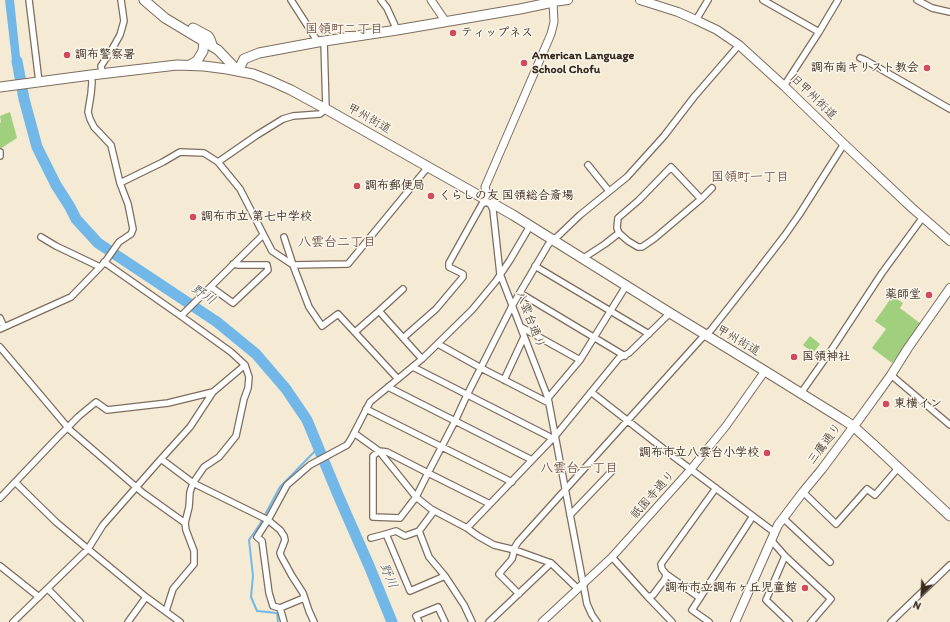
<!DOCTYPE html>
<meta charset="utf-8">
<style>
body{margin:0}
#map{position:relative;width:950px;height:622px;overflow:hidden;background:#f5ead4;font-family:Itim,sans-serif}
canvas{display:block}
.north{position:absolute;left:902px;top:574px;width:40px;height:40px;-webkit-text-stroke:3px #fbf7ec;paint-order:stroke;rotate:204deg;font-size:11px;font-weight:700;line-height:16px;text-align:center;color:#3b2a1e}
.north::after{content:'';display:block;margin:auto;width:14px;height:18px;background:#3b2a1e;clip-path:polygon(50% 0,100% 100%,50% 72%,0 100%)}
</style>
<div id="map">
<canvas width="950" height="622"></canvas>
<div class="north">N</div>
</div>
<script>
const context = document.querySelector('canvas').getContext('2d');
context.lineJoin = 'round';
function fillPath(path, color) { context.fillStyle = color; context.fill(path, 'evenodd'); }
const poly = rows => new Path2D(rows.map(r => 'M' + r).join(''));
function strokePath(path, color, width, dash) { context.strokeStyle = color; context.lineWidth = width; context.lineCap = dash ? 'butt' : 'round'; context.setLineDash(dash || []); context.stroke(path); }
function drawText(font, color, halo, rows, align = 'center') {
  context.font = font + ' Itim,"Klee One",sans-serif'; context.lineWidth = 3; context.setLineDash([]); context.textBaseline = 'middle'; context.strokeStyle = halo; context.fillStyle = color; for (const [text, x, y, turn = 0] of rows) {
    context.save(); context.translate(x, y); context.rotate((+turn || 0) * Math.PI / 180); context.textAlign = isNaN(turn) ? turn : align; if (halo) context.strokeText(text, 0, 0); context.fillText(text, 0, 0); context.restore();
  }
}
const green = poly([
 [10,112,17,138,0,149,0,123,1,122,0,116],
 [896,291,901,294,897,299,903,303,900,308,921,324,892,363,872,348,886,329,875,321],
 [810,336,820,344,813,353,803,345]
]);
const water = poly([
 [5,0,14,0,22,75,15,76,12,60]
]);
const stream = poly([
 [278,622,277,613,257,611,251,597,253,576,249,540,260,524,280,487,318,448]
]);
const river = poly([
 [17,61,24,99,37,147,56,185,70,207,76,219,98,243,217,322,256,354,286,389,307,420,338,495,370,568,392,622]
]);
const minor = poly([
 [29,0,39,82],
 [291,0,318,42],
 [381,0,387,8,397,30],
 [763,0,819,32],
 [917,0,932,8,950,12],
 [696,20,708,0],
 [860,58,865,60,950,109],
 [102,73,101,66,111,51,120,35,124,21,121,0],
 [784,86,819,32,838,0],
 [0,152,0,156],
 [218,162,257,135,283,119,293,116,320,114,326,109,324,41],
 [588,165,609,191],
 [120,183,163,162,180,152,204,153,218,162,240,189,272,251,293,265,309,307,322,326,338,314,398,379],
 [701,199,655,238,642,247,638,247,628,241,619,233,617,228,618,218,639,200,671,167,701,199,712,188],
 [41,237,56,246,100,267],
 [284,237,293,265,348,264,428,167],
 [582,259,605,244,619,233],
 [104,262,181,316,231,352,245,365,249,377,248,388,244,399,236,436,219,457,204,467,193,483,190,492,189,507,185,523,186,530,194,551,194,564,173,589,166,611],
 [535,266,649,334],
 [211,287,233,303,268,270,267,265,239,265,233,264],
 [520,293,625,356],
 [379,311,422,359],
 [181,316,263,235],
 [0,318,4,327],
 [521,327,580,360],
 [0,329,71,297,105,262,119,242,131,234,133,229,128,204,120,183,111,145,94,127,90,119,88,112,91,94,92,82,91,75],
 [355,332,379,311,403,289],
 [403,338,436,309,463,277,463,274,449,267,449,263,482,204,489,201,493,210,500,274,548,398,587,604,592,615,597,622],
 [438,344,481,368,549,403],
 [0,347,70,430,143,493,185,523],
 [413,367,552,438],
 [891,375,950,425],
 [504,380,524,337],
 [388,387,532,460],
 [591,392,665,450,774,532],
 [801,393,832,349,882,273,923,217],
 [548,398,580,360,626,286],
 [366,409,512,482],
 [354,433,379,451,416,497,431,509,467,528,556,435,619,358,629,353,670,313],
 [161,459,193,483,268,520,280,530,284,536,285,540,280,553,281,556,292,576,303,593,309,611,314,622],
 [15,482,56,522,88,549,146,597,180,622],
 [803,492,836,524,867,489,875,495,899,467],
 [0,498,58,437,79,416,96,402,107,410,168,403,213,392],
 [490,504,428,473,387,452,379,451,373,456,373,517,400,518,416,497,428,473,455,421,467,395,512,306,548,245,552,240,558,236,580,215,627,177,664,136,694,97,739,45],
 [434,511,419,531,429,557,445,576,464,605,472,622],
 [570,515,612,471],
 [783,518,830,562],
 [467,528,478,536,494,545,515,550,551,563,578,589],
 [386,534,396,531,405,536,419,531],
 [371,538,386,534,410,591,445,576],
 [771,540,785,556],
 [612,557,648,597,653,595,665,579,666,574],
 [0,566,39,597],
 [48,589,80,622],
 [519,594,499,574,512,559,515,547,518,542,701,339,711,330,755,274,785,235,799,215,844,144],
 [648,597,672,622],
 [304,598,280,608,273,606,269,593,262,541,257,537,268,520,287,485,310,465,347,445,351,439,370,402,422,359,472,310,496,281,510,260,530,226],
 [700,598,666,574,662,569,661,564,716,488],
 [280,608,284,622],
 [13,622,88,549,103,525,161,459,190,427,213,392,245,365],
 [128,622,146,597],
 [419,622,416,616,438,607,445,622],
 [489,622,551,563],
 [709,622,692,610,753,516],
 [789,622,766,600,785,556,831,599,811,622],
 [891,622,950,565]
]);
const tertiary = poly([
 [431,0,446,22],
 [489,201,485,187,551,34,554,22,553,2],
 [542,622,612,557,691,469,726,426,765,371]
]);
const secondary = poly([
 [640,0,678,12,696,20,717,30,739,45,784,86,844,144,912,208,950,241],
 [553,2,568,0],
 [735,622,778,525,803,492,822,469,860,418,891,375,908,348,950,288]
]);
const primary = poly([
 [144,0,165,18,218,50,238,71,244,59,259,53,318,42,397,30,520,9,553,2,553,0],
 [193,28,208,36,210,39,212,45],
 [190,65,197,61,203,51,204,41]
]);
const trunk = poly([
 [0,87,91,75,177,65,204,66,227,69,253,74,271,81,291,90,326,109,513,215,670,313,765,371,844,420,853,426,874,445,950,516]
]);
const markers = [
 [453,33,4,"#d1495b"],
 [67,55,4,"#d1495b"],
 [524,63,4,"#d1495b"],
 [927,68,4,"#d1495b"],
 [357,186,4,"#d1495b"],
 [431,196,4,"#d1495b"],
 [193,217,4,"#d1495b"],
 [929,295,4,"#d1495b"],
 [794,357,4,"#d1495b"],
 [886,404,4,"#d1495b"],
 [767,453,4,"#d1495b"],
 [805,588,4,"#d1495b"]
];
const poiNames = [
 ["ティップネス",461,33],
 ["調布警察署",75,55],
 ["American Language",532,56],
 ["School Chofu",532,70],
 ["調布南キリスト教会",919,68,"right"],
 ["調布郵便局",365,186],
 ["くらしの友 国領総合斎場",439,196],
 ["調布市立 第七中学校",201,217],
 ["薬師堂",921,295,"right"],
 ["国領神社",802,357],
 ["東横イン",894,404],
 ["調布市立八雲台小学校",759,453,"right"],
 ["調布市立調布ヶ丘児童館",797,588,"right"]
];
const streetNames = [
 ["旧甲州街道",813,97,44],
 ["甲州街道",369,119,29],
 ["八雲台通り",530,320,69],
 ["甲州街道",738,341,30],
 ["三鷹通り",825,444,-53],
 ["祇園寺通り",653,495,-48]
];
const neighbourhoodNames = [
 ["国領町二丁目",344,30],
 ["国領町一丁目",750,178],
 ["八雲台二丁目",337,243],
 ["八雲台一丁目",579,469]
];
const waterNames = [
 ["野川",203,295,34],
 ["野川",388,576,67]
];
fillPath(green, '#a0cf7d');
fillPath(water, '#71b8e9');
strokePath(stream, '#71b8e9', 2);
strokePath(river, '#71b8e9', 11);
strokePath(minor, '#7c6d5e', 8);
strokePath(tertiary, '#7c6d5e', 9);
strokePath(secondary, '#7c6d5e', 10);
strokePath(primary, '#7c6d5e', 11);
strokePath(trunk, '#7c6d5e', 11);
strokePath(minor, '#fff', 5.5);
strokePath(tertiary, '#fff', 7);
strokePath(secondary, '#fff', 8);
strokePath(primary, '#fff', 9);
strokePath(trunk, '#fff', 9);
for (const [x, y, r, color] of markers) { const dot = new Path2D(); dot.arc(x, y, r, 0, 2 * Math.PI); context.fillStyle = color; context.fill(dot); strokePath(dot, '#fbf7ec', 1.5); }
drawText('bold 12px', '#3b2a1e', '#fbf7ec', poiNames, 'left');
drawText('12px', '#3b2a1e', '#fbf7ec', streetNames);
drawText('bold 13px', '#77584d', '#fbf7ec', neighbourhoodNames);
drawText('italic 13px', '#4b555b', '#fbf7ec', waterNames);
</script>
